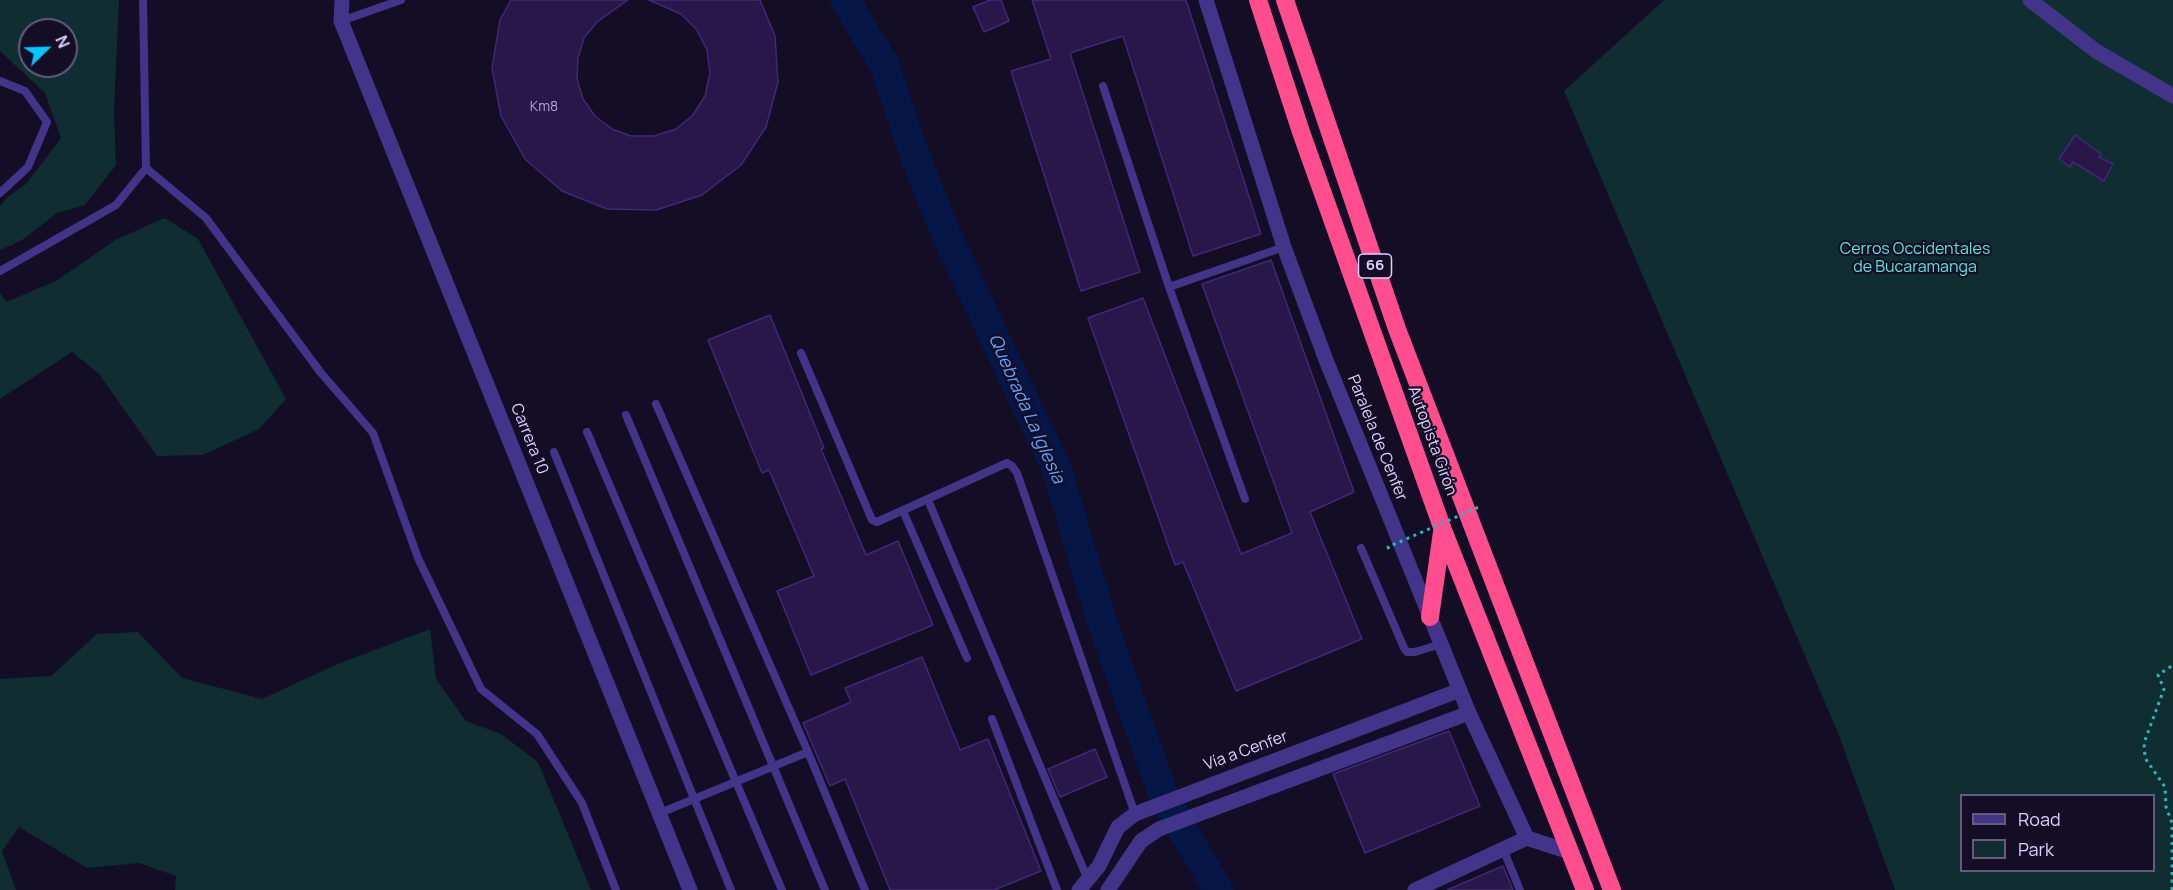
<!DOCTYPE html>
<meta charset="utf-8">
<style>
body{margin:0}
#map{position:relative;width:2173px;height:890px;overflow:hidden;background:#140d26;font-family:Manrope,sans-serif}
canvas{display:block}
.legend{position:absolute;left:1960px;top:794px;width:195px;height:78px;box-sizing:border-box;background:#140d26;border:2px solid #645c7d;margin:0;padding:8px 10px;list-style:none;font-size:18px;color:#ddd2ff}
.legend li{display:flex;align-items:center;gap:12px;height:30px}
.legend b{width:30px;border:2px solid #645c7d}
.north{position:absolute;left:18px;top:18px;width:60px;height:60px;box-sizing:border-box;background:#140d26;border:2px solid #645c7d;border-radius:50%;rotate:67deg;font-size:16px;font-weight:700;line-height:24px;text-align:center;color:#ddd2ff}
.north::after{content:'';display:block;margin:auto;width:21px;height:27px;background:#00c7fd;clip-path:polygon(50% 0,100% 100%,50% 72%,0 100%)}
</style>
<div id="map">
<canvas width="2173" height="890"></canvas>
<ul class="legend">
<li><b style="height:8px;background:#423589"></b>Road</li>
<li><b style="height:16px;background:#102e31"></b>Park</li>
</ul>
<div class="north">N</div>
</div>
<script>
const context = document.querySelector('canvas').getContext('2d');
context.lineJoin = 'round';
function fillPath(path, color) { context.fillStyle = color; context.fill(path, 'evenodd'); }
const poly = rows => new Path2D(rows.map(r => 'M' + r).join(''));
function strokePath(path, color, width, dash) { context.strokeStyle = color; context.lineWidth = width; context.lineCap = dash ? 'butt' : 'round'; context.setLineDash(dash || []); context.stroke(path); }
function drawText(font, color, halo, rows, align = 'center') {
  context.font = font + ' Manrope,sans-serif'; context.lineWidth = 4.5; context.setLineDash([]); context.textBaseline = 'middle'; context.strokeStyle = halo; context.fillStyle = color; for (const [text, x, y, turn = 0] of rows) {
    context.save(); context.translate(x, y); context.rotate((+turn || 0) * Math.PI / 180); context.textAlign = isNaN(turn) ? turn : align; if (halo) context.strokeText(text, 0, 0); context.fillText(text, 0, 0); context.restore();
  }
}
const green = poly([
 [0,0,119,0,114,109,116,165,85,205,57,213,22,240,0,250,0,206,6,198,26,184,61,138,45,93,0,51],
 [30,30,66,30,66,66,30,66],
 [1664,0,2173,0,2173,890,1895,890,1838,733,1564,91],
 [1962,796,2154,796,2154,870,1962,870],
 [165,218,198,239,286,399,259,429,203,455,157,456,99,374,72,352,0,399,0,293,6,302,56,281,117,239],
 [430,629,436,679,466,721,501,734,538,762,591,890,175,890,176,876,139,863,87,868,19,827,2,851,16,890,0,890,0,679,51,676,97,634,138,632,182,678,262,699,333,666]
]);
const river = poly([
 [845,0,884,64,911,145,944,230,1057,470,1102,622,1165,799,1218,890]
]);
const building = poly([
 [511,0,628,0,597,22,584,38,578,58,577,79,583,99,595,116,612,129,631,136,654,136,676,129,693,115,705,96,710,73,707,50,697,30,681,14,649,0,760,0,775,36,778,82,766,127,741,165,702,195,656,210,607,209,562,191,525,159,501,116,492,68,500,20,511,0],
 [990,0,1001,0,1009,21,984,32,973,7,990,0],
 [1032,0,1186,0,1261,234,1193,256,1123,36,1070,53,1140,272,1081,291,1011,71,1051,59,1032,0],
 [2075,135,2101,154,2099,157,2113,164,2104,181,2073,162,2070,167,2059,159,2075,135],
 [1271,260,1354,492,1310,512,1362,639,1236,691,1183,562,1175,565,1088,318,1143,298,1241,554,1292,533,1202,284,1271,260],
 [770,315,824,448,821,449,866,555,898,541,933,625,811,675,777,591,814,576,769,470,762,473,708,340,770,315],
 [922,657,960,750,988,739,1041,871,994,890,890,890,845,779,830,786,803,723,851,702,845,688,922,657],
 [1449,731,1480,806,1365,853,1333,774,1449,731],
 [1095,749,1107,777,1060,797,1048,769,1095,749],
 [1503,866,1513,890,1447,890,1503,866]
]);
const path = poly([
 [2172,890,2172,823,2166,807,2165,787,2145,758,2144,743,2164,689,2158,675,2173,665]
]);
const lane = poly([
 [341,21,401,0],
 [0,81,25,91,47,122,28,167,0,193],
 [1103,86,1169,287,1284,247],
 [146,168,206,218,321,373,373,433,418,558,481,689,537,734,582,803,616,890],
 [0,271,116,205,146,168,143,0],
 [1169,287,1245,499],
 [801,353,872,520,877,522,1007,463,1012,466,1017,473,1135,814],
 [656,404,808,752,865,890],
 [626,415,825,890],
 [587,432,782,890],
 [554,452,731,890],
 [928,500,1088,880],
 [903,511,967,658],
 [1361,548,1404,648,1407,652,1415,652,1441,644],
 [992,719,1057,890],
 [660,813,808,752],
 [1503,849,1520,890]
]);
const street = poly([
 [342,0,341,21,690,890],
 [1206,0,1284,247,1326,360,1469,713,1527,838,1570,852],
 [2030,0,2096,51,2173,96],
 [1079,890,1099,866,1118,827,1135,814,1460,690],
 [1108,890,1141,841,1159,829,1469,713],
 [1415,890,1527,838]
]);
const highway = poly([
 [1258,0,1301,132,1443,530,1585,890],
 [1285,0,1397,329,1612,890],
 [1430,617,1442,532]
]);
const pathBridge = poly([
 [1389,549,1388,547,1479,507,1478,504]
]);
const numberNames = [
 ["Km8",544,107]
];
const shields = [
 [1375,266,33]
];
const shieldNames = [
 ["66",1375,266]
];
const parkNames = [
 ["Cerros Occidentales",1915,250],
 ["de Bucaramanga",1915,268]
];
const streetNames = [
 ["Paralela de Cenfer",1377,438,68],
 ["Carrera 10",529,439,68],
 ["Autopista Girón",1432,441,70],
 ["Vía a Cenfer",1246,751,-20]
];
const waterNames = [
 ["Quebrada La Iglesia",1026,409,66]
];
fillPath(green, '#102e31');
strokePath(river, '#061646', 30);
fillPath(building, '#271849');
strokePath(building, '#412876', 1.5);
strokePath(path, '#26b7bf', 3, [3, 4.5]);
strokePath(lane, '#423589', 8);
strokePath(street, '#423589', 15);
strokePath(highway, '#ff4d8e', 18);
strokePath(pathBridge, '#26b7bf', 3, [3, 4.5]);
drawText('14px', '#b0a4d2', null, numberNames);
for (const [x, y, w] of shields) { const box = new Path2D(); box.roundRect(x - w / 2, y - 12, w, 24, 4.5); context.fillStyle = '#140d26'; context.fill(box); strokePath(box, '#ddd2ff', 1.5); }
drawText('bold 15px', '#ddd2ff', null, shieldNames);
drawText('16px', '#55e8d4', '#140d26', parkNames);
drawText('16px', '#ddd2ff', '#140d26', streetNames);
drawText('italic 18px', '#60a3ff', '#140d26', waterNames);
</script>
